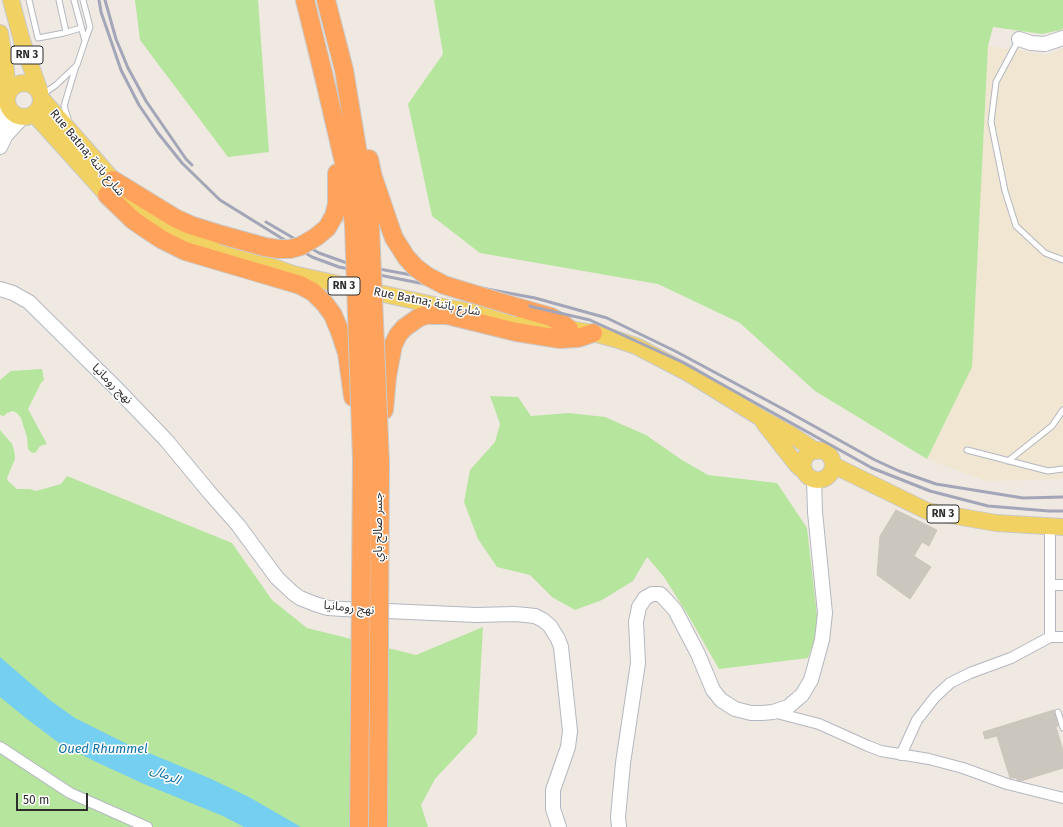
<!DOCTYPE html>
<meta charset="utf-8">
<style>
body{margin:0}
#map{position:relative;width:1063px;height:827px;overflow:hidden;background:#efe9e1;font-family:"Fira Sans",sans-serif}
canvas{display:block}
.scale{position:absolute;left:16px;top:793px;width:72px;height:18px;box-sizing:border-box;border:2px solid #2e2e2e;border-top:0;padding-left:5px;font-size:12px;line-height:14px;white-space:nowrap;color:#2e2e2e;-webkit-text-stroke:3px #fff;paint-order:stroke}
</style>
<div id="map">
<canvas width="1063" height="827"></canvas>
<div class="scale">50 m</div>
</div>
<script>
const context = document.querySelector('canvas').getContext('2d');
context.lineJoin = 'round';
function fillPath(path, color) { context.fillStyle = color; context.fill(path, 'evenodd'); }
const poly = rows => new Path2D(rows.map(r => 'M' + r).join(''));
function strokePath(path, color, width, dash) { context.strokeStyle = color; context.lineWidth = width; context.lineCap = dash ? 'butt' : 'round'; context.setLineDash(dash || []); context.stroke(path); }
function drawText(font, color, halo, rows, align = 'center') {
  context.font = font + ' "Fira Sans","Noto Sans Arabic",sans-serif'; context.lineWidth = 3; context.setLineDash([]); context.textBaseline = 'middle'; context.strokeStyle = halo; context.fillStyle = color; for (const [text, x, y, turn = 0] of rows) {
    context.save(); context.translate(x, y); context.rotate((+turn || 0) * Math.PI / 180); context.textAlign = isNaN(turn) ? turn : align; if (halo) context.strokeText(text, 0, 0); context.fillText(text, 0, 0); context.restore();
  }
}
const education = poly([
 [988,46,1048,55,1063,48,1063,479,986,481,927,459,972,367]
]);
const green = poly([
 [135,0,258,0,269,152,228,157,140,40],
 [434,0,1063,0,1063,28,1061,30,1042,34,993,27,988,46,972,367,927,459,815,391,740,323,658,284,480,253,432,216,408,104,443,54],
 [42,369,44,380,41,383,28,409,47,444,40,446,36,452,32,453,28,449,27,437,21,418,17,413,13,411,7,413,4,416,0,415,0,380,11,371],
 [490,396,518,397,531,416,569,413,605,417,646,435,682,460,708,475,777,483,807,528,818,624,815,639,808,658,719,669,688,615,664,577,647,557,633,581,602,600,575,610,552,597,530,575,497,567,478,539,464,502,470,470,495,442,500,424],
 [0,430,12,444,14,450,15,459,7,478,8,481,17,489,30,489,36,491,61,484,67,476,232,543,272,600,307,628,416,655,483,627,477,734,435,779,421,805,428,827,0,827]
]);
const water = poly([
 [0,657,51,701,75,718,125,743,209,778,249,797,301,827,244,827,223,816,144,784,94,761,59,743,27,719,0,697]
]);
const building = poly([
 [896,510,937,530,929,546,922,542,914,556,931,567,910,599,877,575,880,536,896,510],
 [1054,710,1058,726,1056,727,1063,751,1063,768,1021,781,1017,780,1017,778,1010,778,997,736,985,739,983,732,1054,710]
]);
const lane = poly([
 [29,0,38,38,64,33,81,28],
 [59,0,66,32],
 [83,0,90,27,85,41],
 [1019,39,996,82,991,122,1005,191,1016,226,1045,253,1063,260],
 [43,94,56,85,77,65,85,41,74,0],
 [69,122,64,106,76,66],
 [967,450,1048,471,1063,469],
 [1008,461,1052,426,1063,410],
 [1058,712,1063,728]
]);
const street = poly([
 [1050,526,1050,637],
 [1050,585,1063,585],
 [773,712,819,724,868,746,881,751,929,759,963,768,1007,784,1063,798],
 [0,747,70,793,147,827],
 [901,755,917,720,935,697,950,683,970,673,1011,658,1050,637,1063,637]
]);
const secondary = poly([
 [1019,39,1031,43,1045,44,1063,38],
 [6,135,7,105],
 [0,147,6,135,21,119,26,117],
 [0,289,13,293,29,302,119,391,166,440,209,492,238,525,277,578,293,593,300,598,315,604,328,608,343,609,476,615,514,614,526,615,535,616,543,620,550,626,558,639,561,647,570,731,568,747,553,790,553,809,559,827],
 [619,827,618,817,623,763,638,663,636,622,639,607,645,598,652,594,660,594,666,600,675,610,698,654,713,690,721,700,735,709,751,713,762,713,773,712,788,707,802,695,811,680,822,640,825,613,815,512,814,479]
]);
const primary = poly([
 [11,0,22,41,40,92],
 [0,33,6,71,7,95],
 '7 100a17 17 0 1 1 34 0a17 17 0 1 1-34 0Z',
 [41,98,113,180,120,190],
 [34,114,107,195,149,221,183,235,293,274,438,306,593,333,615,339,636,346,688,373,761,418,790,434,816,451],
 [764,423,797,465,805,472],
 '803 465a15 15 0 1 1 30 0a15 15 0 1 1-30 0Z',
 [833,465,927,511,996,523,1063,527]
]);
const highway = poly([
 [305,0,324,77,349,184,354,226],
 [326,0,344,70,370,226],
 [369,159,373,177,390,227],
 [113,180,175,218,190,225,222,235],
 [107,195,133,220,146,229,161,239,185,251,300,285,313,292,325,304,333,315,340,332,347,353,353,397],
 [334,216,337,204,337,173],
 [520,308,551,317,563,324,569,329],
 [384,410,387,377,393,345,398,335,404,328,418,318,426,315,447,315,516,332,560,339,578,338,593,333]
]);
const rail = poly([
 [99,0,101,12,121,70,139,105,158,133,182,163,220,200,312,257,339,267,490,297,590,320,682,362,872,468,930,491,988,506,1049,511,1063,511],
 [105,0,116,39,128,68,146,101,186,159,192,165],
 [266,222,319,253,347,263,535,298,607,318,675,351,785,410,875,460,899,471,936,484,1023,498,1063,497]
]);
const highwayBridge = poly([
 [354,226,362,461,359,827],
 [370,226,380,463,378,827],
 [390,227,394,238,406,257,415,267,427,276,444,285,520,308],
 [222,235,265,247,278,249,290,249,301,246,316,237,327,228,334,216]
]);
const shields = [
 [27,55,32],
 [344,286,32],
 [943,514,32]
];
const shieldNames = [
 ["RN 3",27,55],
 ["RN 3",344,286],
 ["RN 3",943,514]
];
const streetNames = [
 ["Rue Batna; شارع باتنة",87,153,50],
 ["Rue Batna; شارع باتنة",427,302,11],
 ["نهج رومانيا",112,384,45],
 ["جسر صالح باي",379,527,-90],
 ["نهج رومانيا",349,608,6]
];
const waterNames = [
 ["Oued Rhummel",103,749],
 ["الرمال",165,775,23]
];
fillPath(education, '#f0e6d1');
fillPath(green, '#b6e59e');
fillPath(water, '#75cff0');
fillPath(building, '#cbc7bf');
strokePath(building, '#cbc5ba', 1);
strokePath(lane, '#b4b7c1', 7);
strokePath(street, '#b4b7c1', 12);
strokePath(secondary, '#b4b7c1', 16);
strokePath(primary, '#c9c9c9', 18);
strokePath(highway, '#c9c9c9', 20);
strokePath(lane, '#fff', 5);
strokePath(street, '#fff', 10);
strokePath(secondary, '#fff', 14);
strokePath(primary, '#f2d163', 16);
strokePath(highway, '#ffa35c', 18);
strokePath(rail, '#a3a6b8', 3);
strokePath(highwayBridge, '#c9c9c9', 20, []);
strokePath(highwayBridge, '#ffa35c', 18);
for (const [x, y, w] of shields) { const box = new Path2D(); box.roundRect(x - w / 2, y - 9, w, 18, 3); context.fillStyle = '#fff'; context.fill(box); strokePath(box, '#2e2e2e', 1); }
drawText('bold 11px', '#2e2e2e', null, shieldNames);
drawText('12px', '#2e2e2e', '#fff', streetNames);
drawText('italic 13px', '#0d6fa3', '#fff', waterNames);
</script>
